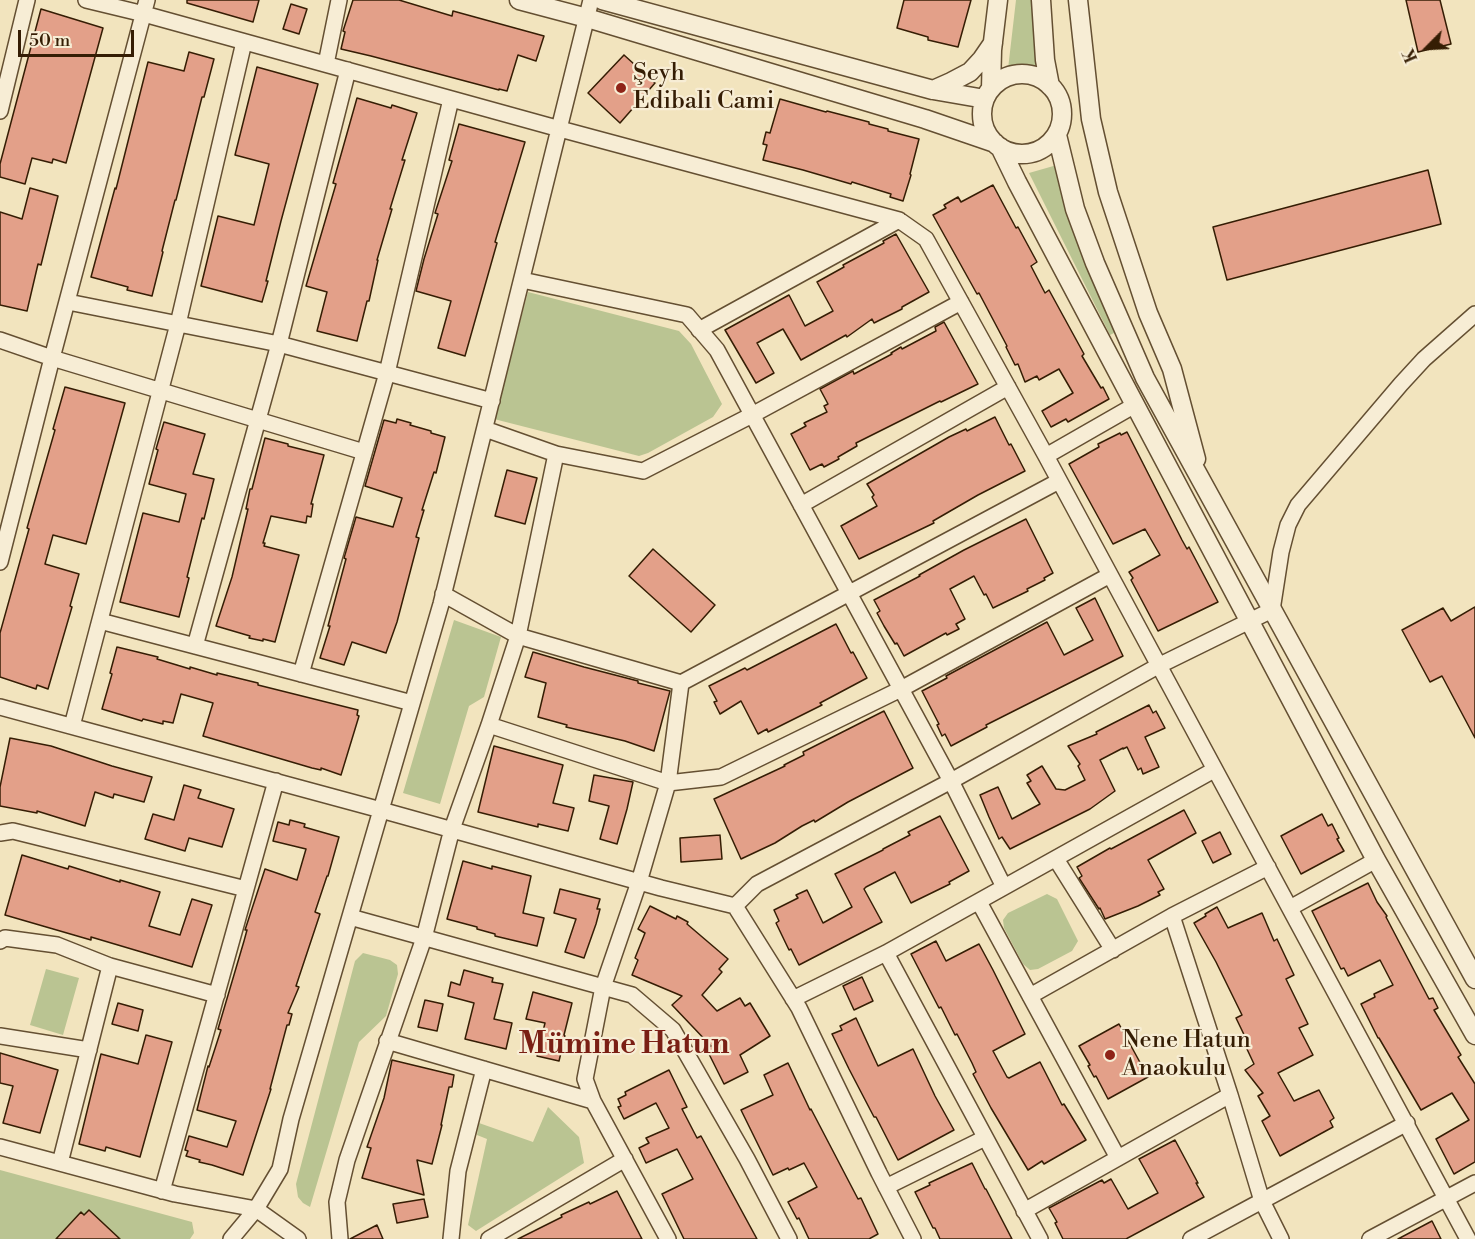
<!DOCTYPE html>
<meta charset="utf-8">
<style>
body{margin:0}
#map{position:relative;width:1475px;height:1239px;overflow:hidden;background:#f2e4be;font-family:"Libre Bodoni",serif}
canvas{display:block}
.north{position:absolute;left:1397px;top:18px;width:60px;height:60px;-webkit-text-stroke:4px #f7edd5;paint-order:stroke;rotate:246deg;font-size:16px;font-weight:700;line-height:24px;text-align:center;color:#351d04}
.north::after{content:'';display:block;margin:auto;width:21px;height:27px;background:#351d04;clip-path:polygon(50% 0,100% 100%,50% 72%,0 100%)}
.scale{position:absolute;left:18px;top:30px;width:116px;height:27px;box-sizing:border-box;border:3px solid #351d04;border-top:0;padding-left:8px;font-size:18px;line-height:21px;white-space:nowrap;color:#351d04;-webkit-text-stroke:4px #f7edd5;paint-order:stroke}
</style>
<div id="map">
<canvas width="1475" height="1239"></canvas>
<div class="north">K</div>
<div class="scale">50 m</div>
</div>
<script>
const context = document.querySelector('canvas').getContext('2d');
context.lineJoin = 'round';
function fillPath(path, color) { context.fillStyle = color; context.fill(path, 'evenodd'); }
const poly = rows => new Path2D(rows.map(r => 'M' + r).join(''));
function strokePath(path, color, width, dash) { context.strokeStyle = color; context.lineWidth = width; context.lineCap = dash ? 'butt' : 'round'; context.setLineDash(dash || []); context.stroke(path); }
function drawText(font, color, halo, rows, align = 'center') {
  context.font = font + ' "Libre Bodoni",serif'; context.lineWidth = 4.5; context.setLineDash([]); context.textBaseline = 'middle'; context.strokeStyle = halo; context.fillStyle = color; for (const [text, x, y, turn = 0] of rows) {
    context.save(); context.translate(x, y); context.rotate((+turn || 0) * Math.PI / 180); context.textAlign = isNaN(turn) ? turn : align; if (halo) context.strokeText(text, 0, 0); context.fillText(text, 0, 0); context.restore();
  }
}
const green = poly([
 [1016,0,1034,0,1039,69,1008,69],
 [1057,165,1116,332,1110,335,1029,173],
 [528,292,679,331,691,344,722,404,713,417,648,453,639,456,494,419],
 [454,620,501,637,484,697,469,706,440,804,403,793],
 [1047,894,1057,899,1078,941,1072,951,1038,969,1030,970,1023,964,1004,928,1003,920,1008,913],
 [363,953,390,960,397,965,398,974,386,1016,359,1042,310,1207,303,1203,298,1197,296,1184,355,961],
 [46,969,79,978,63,1035,30,1025],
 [548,1107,579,1137,584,1163,476,1231,468,1225,487,1139,477,1135,479,1123,533,1142],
 [0,1170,192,1222,194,1233,190,1239,0,1239]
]);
const building = poly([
 [187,0,259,0,253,22,187,3,187,0],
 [353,0,399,0,452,16,453,11,544,36,536,61,518,55,507,91,499,89,499,90,371,56,341,49,345,32,343,31,353,0],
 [904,0,971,0,958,47,928,40,928,37,897,28,904,0],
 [1406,0,1440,0,1451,44,1418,52,1406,0],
 [291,4,307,9,299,34,283,29,291,4],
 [41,9,103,28,66,163,53,159,52,163,32,158,25,184,0,177,0,164,41,9],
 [189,52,214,59,204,97,202,97,176,200,175,200,162,251,163,252,152,296,127,290,128,287,91,277,115,188,116,189,148,62,184,71,189,52],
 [624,55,655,83,620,123,588,93,624,55],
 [257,67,318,84,281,221,266,281,268,281,262,302,201,286,218,216,254,225,269,164,235,155,257,67],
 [357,98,391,108,392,105,417,113,402,160,405,160,390,209,392,209,377,260,378,260,369,301,367,301,357,341,317,331,327,292,306,286,336,184,333,183,357,98],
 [780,99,826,112,827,111,869,122,869,124,888,129,888,131,919,139,910,174,911,175,903,201,890,197,891,194,852,182,851,184,803,170,763,160,767,145,763,144,766,132,770,133,780,99],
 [459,124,525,142,495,242,497,243,465,356,438,348,451,301,416,291,424,259,438,214,435,213,452,161,449,160,459,124],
 [1428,170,1441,224,1227,280,1213,227,1428,170],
 [993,185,1016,228,1018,227,1037,262,1031,266,1045,293,1049,290,1084,354,1082,356,1101,388,1103,387,1109,399,1068,422,1066,419,1051,427,1042,411,1073,393,1059,369,1039,380,1037,376,1025,382,1018,364,1015,365,1006,347,1007,346,979,293,977,294,933,215,946,208,944,205,958,197,961,202,993,185],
 [30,188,58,196,41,265,38,264,27,311,0,305,0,212,22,219,30,188],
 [896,234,929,292,902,307,902,309,874,323,872,319,847,337,846,335,801,360,783,329,757,343,774,373,756,383,725,330,789,295,805,326,833,311,817,282,844,267,843,265,884,243,883,241,896,234],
 [944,322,978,384,941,402,940,401,856,443,857,446,838,457,839,459,824,467,822,464,810,470,791,434,806,426,804,423,827,412,824,406,828,404,820,389,853,371,854,374,892,354,891,353,901,347,902,349,936,331,935,327,944,322],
 [65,387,125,403,86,544,53,535,45,564,79,574,70,606,72,607,48,689,37,685,36,689,0,677,0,633,29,529,27,528,55,430,53,429,65,387],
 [995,417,1009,445,1011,444,1025,471,978,495,933,521,934,523,859,559,841,526,877,506,872,497,874,495,867,484,949,437,966,429,967,431,995,417],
 [397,419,411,423,410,425,431,431,431,433,445,437,436,473,434,472,422,510,424,510,416,537,419,538,397,622,386,653,352,642,344,665,320,658,330,626,328,626,346,559,344,558,356,517,393,527,402,498,365,486,384,420,396,423,397,419],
 [164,422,205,434,193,474,214,479,204,519,202,518,187,577,189,578,179,617,120,602,143,513,179,522,186,494,149,484,158,450,156,449,164,422],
 [1127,432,1182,540,1187,549,1189,547,1218,602,1158,631,1131,580,1133,578,1129,572,1160,555,1145,529,1113,544,1069,464,1099,447,1098,444,1120,433,1121,435,1127,432],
 [265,438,288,444,288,446,324,455,311,504,313,504,311,517,307,516,306,523,271,516,263,543,265,543,264,546,299,555,275,642,263,639,263,641,249,638,250,636,216,626,232,577,248,509,246,509,250,489,252,489,265,438],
 [507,470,537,478,525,524,495,516,507,470],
 [1026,519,1053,573,1044,578,1045,580,1027,589,1028,591,993,608,986,594,984,595,974,576,950,589,965,619,956,624,959,629,947,635,946,633,904,656,897,643,895,644,884,626,877,613,880,611,874,600,920,576,919,575,964,550,1026,519],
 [653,549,715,605,691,632,629,576,653,549],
 [1095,598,1123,656,986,725,987,727,951,746,945,734,942,736,937,725,939,724,922,691,947,678,946,676,1047,622,1064,655,1093,640,1076,608,1095,598],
 [1475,607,1475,738,1442,676,1430,682,1402,630,1443,608,1451,621,1475,607],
 [836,624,851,653,853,652,867,678,820,703,822,705,768,732,767,729,758,734,741,701,720,714,714,702,717,701,709,686,745,668,747,670,836,624],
 [117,647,158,657,157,659,190,669,190,667,217,675,217,673,258,683,258,685,358,710,357,715,359,716,341,775,321,768,321,770,312,768,203,736,213,703,181,694,173,723,163,721,163,724,143,719,142,721,102,709,112,674,110,673,117,647],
 [533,652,584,667,638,681,638,683,670,691,654,751,625,741,566,727,567,725,538,717,546,683,525,677,533,652],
 [1149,705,1153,713,1156,711,1165,728,1145,737,1159,767,1143,774,1141,768,1138,770,1127,747,1123,749,1123,748,1100,760,1115,791,1090,809,1010,849,1002,837,999,839,989,817,980,795,998,787,1012,819,1040,804,1027,783,1031,781,1027,775,1042,766,1056,789,1065,790,1085,780,1078,766,1080,764,1068,746,1097,734,1096,732,1149,705],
 [884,711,913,768,848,802,815,822,814,820,802,826,775,843,741,859,714,799,785,766,784,765,804,755,803,752,884,711],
 [10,738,51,746,112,766,152,777,144,802,114,794,113,798,95,792,85,826,37,811,37,813,0,806,0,787,10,738],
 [494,746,563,765,553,803,574,808,568,831,538,824,538,827,478,812,494,746],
 [594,775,633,782,627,809,617,844,600,839,609,806,589,801,594,775],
 [184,785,201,790,198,798,234,809,222,847,189,838,185,851,145,839,153,814,174,820,184,785],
 [1184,810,1196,833,1148,860,1164,889,1158,892,1160,895,1138,906,1105,919,1100,908,1099,909,1079,878,1082,876,1077,867,1110,848,1111,849,1184,810],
 [1322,814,1328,826,1332,824,1339,838,1337,839,1344,851,1301,874,1281,836,1322,814],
 [940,816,969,871,949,882,950,884,911,903,895,872,866,887,864,889,882,922,799,965,791,949,789,950,776,923,779,921,774,910,798,898,796,895,807,890,823,923,852,907,835,874,883,850,883,849,910,835,908,832,940,816],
 [290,820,305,824,304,827,339,837,328,876,327,876,315,912,320,914,296,986,299,987,288,1013,292,1014,289,1025,287,1025,270,1089,271,1089,243,1175,212,1165,199,1162,200,1160,186,1156,188,1151,185,1150,189,1136,227,1147,236,1121,197,1110,208,1066,209,1067,221,1030,218,1029,244,941,247,930,245,930,265,869,297,880,306,849,273,841,278,822,289,825,290,820],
 [1220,832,1231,854,1213,863,1202,841,1220,832],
 [720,835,722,859,681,862,680,838,720,835],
 [22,855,68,869,69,866,120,882,120,880,160,892,149,926,180,935,192,899,212,905,192,967,91,937,91,940,5,915,22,855],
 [463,861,492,869,492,866,531,876,523,913,544,918,537,946,495,936,495,934,477,929,477,927,447,919,463,861],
 [1368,883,1377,902,1387,916,1386,917,1429,999,1433,998,1438,1008,1434,1010,1461,1055,1458,1057,1475,1084,1475,1162,1454,1174,1436,1139,1469,1120,1452,1093,1421,1110,1379,1038,1378,1038,1361,1004,1375,997,1374,994,1393,985,1380,960,1348,976,1344,968,1341,969,1312,911,1368,883],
 [560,889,600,899,597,909,600,909,596,924,584,958,565,952,576,919,554,913,560,889],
 [650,906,676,919,677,916,688,922,687,924,728,959,719,969,722,972,702,995,717,1011,740,998,745,1006,750,1003,770,1036,740,1055,748,1072,724,1084,706,1048,711,1046,672,1005,682,996,632,975,638,960,635,958,645,933,638,929,650,906],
 [1217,907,1228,928,1262,913,1274,941,1277,939,1294,975,1286,979,1308,1024,1299,1028,1313,1055,1278,1073,1294,1101,1319,1090,1334,1118,1330,1121,1333,1127,1280,1156,1262,1121,1270,1116,1258,1096,1263,1093,1245,1070,1254,1064,1246,1047,1249,1045,1236,1018,1242,1015,1216,962,1194,923,1206,916,1205,914,1217,907],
 [936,941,946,961,979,944,993,970,1025,1034,993,1051,1007,1077,1009,1078,1040,1062,1062,1105,1064,1104,1086,1140,1044,1164,1042,1161,1028,1170,991,1108,973,1074,976,1072,972,1063,957,1034,955,1035,941,1007,939,1008,911,954,936,941],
 [464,970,493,978,492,982,503,984,494,1019,512,1023,506,1049,465,1039,474,1003,448,996,451,982,460,985,464,970],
 [862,977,873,1001,854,1010,843,986,862,977],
 [533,992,572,1003,564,1035,565,1036,559,1061,537,1056,545,1023,526,1019,533,992],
 [425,1000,443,1004,437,1031,418,1027,425,1000],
 [118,1003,143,1010,138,1031,112,1024,118,1003],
 [856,1018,878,1066,913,1049,935,1096,954,1130,898,1160,876,1117,874,1117,849,1069,832,1034,842,1030,840,1026,856,1018],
 [1119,1024,1148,1077,1108,1099,1096,1076,1094,1077,1088,1066,1090,1065,1079,1046,1119,1024],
 [146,1035,172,1042,140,1157,106,1147,105,1151,79,1144,101,1054,138,1064,146,1035],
 [0,1053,58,1070,40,1133,3,1123,13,1086,0,1083,0,1053],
 [392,1060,454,1075,452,1087,449,1087,441,1125,442,1125,432,1164,417,1160,424,1195,362,1178,371,1148,367,1147,384,1098,392,1060],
 [788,1063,810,1110,811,1109,858,1199,861,1198,878,1234,869,1239,809,1239,799,1218,797,1219,788,1202,817,1187,804,1163,789,1170,788,1168,773,1175,741,1110,773,1095,764,1075,788,1063],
 [669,1070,687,1107,682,1109,697,1138,701,1136,757,1239,684,1239,662,1194,693,1179,677,1149,646,1163,639,1148,649,1143,646,1138,669,1128,656,1103,624,1119,618,1107,621,1106,618,1099,626,1095,625,1092,669,1070],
 [1175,1140,1198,1183,1196,1183,1204,1197,1126,1239,1063,1239,1055,1223,1057,1222,1049,1208,1102,1180,1104,1183,1111,1179,1128,1209,1154,1195,1158,1193,1139,1159,1175,1140],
 [972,1163,985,1189,986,1189,1012,1239,940,1239,935,1228,933,1228,915,1192,930,1185,929,1183,972,1163],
 [617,1191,642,1239,518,1239,562,1217,561,1215,589,1202,590,1204,617,1191],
 [424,1199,428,1217,397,1223,393,1204,424,1199],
 [89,1210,120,1239,56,1239,81,1212,84,1215,89,1210],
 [1432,1221,1441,1239,1398,1239,1432,1221],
 [377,1225,383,1239,350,1239,377,1225]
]);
const minor = poly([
 [86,0,144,14,560,129,899,220,926,239,1046,456,1468,1239],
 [326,64,339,0],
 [0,111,27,0],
 [522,280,687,315,717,350,951,781,1004,887],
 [68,302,279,344,492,401],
 [699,330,899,220],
 [0,340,52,358,364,452],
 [485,429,556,454,643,471,752,415,961,302],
 [1046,456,1135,405],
 [801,505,1008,387],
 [0,562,52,358,147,0],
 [443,594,518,636,681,683,1059,481],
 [100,621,412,703],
 [195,646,279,344,348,70],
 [301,674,387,373,451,99],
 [0,707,381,810,661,888,735,906,799,1008,879,1173,913,1239],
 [489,725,668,783,721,777,901,689,1110,575],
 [72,726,178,324,244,42],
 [0,833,13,831,246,889],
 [1056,859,1113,950],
 [979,902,1118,1158],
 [735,906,757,884,951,781,1158,666,1272,610,1281,552,1288,525,1298,505,1401,384,1424,359,1475,314],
 [1290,908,1376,860],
 [350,917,632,995,673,1030,747,1159,789,1239],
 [0,941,5,938,57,945,110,966,217,995],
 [886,953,1040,1239],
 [1030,996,1172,916],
 [793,999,886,953,1214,770],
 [0,1036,89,1050],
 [387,1041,593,1101],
 [1230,1095,1262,1201,1281,1239],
 [0,1147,175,1194,256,1209,298,1239],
 [60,1163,110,966],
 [886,1187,985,1138],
 [162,1191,276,781],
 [1024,1211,1230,1095,1172,916,1268,867],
 [231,1239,256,1209,280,1169,291,1119,441,604,591,0],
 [340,1239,337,1202,347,1160,424,938,452,829,489,725,518,636,556,454],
 [451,1239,458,1171,484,1069],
 [489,1239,625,1159],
 [668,1239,593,1101,585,1079,603,987,639,882,668,783,681,683],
 [1191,1239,1407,1123],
 [1370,1239,1475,1183]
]);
const tertiary = poly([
 [519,0,587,18,925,119,995,143],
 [602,0,933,90,985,99],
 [1041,0,1045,60,1050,86],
 [1078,0,1091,119,1108,192,1148,313,1172,369,1196,459],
 '982 114a40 40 0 1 1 80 0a40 40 0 1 1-80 0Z',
 [991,89,992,50,998,0],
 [933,90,951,82,970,72,982,59,993,43],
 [1057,135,1075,209,1095,263,1145,378,1475,979],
 [1000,147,1017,182,1376,860,1475,1035]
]);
const markers = [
 [621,88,6,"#8f2418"],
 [1110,1055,6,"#8f2418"]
];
const poiNames = [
 ["Şeyh",633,74],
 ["Edibali Cami",633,102],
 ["Nene Hatun",1122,1041],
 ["Anaokulu",1122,1069]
];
const districtNames = [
 ["Mümine Hatun",624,1046]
];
fillPath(green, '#bac492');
fillPath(building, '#e3a089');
strokePath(building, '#351d04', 1.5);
strokePath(minor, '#644f32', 18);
strokePath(tertiary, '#644f32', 21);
strokePath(minor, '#f7edd5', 15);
strokePath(tertiary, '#f7edd5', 18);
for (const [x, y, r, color] of markers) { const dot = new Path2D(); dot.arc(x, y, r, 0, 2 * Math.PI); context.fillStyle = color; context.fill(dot); strokePath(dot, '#f7edd5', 2); }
drawText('24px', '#351d04', '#f7edd5', poiNames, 'left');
drawText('bold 30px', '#7a1f14', '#f7edd5', districtNames);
</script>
